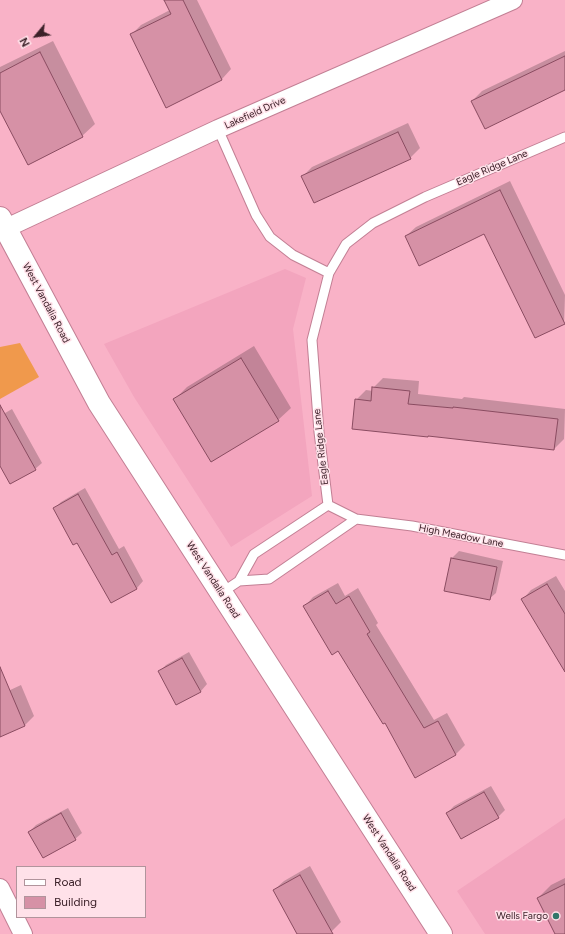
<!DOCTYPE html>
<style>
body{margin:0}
#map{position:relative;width:565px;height:934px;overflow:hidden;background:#f9b2c7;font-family:Figtree,sans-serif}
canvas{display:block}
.legend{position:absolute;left:16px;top:866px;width:130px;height:52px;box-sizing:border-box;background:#ffe1e9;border:1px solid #b1949c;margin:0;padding:5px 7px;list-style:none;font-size:12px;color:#3c2129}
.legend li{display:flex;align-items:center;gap:8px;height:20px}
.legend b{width:20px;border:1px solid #b1949c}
.north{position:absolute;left:16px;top:16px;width:40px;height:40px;-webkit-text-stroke:3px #ffe1e9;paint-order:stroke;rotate:241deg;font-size:11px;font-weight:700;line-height:16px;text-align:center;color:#3c2129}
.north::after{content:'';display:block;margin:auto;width:14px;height:18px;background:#3c2129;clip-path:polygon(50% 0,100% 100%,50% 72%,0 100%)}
</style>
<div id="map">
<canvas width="565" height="934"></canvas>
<ul class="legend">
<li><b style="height:5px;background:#fff"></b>Road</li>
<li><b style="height:11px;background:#d691a6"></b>Building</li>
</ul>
<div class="north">N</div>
</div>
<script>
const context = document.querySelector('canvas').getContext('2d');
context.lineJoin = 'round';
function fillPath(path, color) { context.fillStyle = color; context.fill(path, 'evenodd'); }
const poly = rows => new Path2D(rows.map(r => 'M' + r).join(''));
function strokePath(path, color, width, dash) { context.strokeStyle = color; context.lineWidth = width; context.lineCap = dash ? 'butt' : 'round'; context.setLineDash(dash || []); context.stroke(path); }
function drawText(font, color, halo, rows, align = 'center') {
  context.font = font + ' Figtree,sans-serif'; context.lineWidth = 3; context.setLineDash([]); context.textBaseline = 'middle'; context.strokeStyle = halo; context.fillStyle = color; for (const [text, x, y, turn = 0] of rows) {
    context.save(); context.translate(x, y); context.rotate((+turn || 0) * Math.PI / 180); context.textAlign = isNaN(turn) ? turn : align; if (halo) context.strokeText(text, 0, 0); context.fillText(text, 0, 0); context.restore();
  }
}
const built = poly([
 [285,269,306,278,293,329,312,496,231,547,134,397,104,344],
 [565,818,565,934,485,934,457,891]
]);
const green = poly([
 [20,343,39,377,0,399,0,347]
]);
const shadow = poly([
 [165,0,197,0,231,69,222,79,166,106,131,35,141,25,170,10],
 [53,41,95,124,82,136,0,109,0,67],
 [565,51,565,89,472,101,482,91],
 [408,123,420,148,410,158,303,176,312,167],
 [510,181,565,295,564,323,485,232,406,236,416,227],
 [254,346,291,408,278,420,175,399,187,387],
 [383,378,419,381,418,394,462,399,464,397,565,409,564,439,554,449,356,400,366,390,373,391,373,388],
 [12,409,42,463,35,469,0,464,0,416],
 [85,488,119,549,124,546,143,581,137,588,111,602,77,541,54,509,61,502],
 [459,551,503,561,496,593,489,599,445,590,452,558],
 [556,576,565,591,565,670,523,599,531,590],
 [338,583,345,596,358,588,378,623,376,625,434,720,447,713,465,745,456,754,415,776,385,722,338,650,305,606,313,597],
 [189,652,207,684,201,691,177,704,159,672,166,665],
 [0,679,8,691,21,685,34,716,25,725,0,735],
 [491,786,505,810,498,817,447,813,454,806],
 [68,808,82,833,75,839,29,832,36,825],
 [310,866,341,922,331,932,327,934,299,934,274,890,284,881],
 [565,878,565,934,556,934,538,898,551,885]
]);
const building = poly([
 [164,0,183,0,222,80,166,108,130,34,171,14,164,0],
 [40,52,83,137,28,165,0,111,0,73,40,52],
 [565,56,565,90,485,129,471,101,565,56],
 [398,132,411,159,314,203,301,176,398,132],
 [500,190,565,324,535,338,484,234,419,266,405,236,500,190],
 [241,358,279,421,211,462,173,399,241,358],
 [372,387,410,391,408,404,453,408,453,407,558,419,554,450,428,436,428,437,352,429,355,399,371,401,372,387],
 [0,405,36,470,10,484,0,466,0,405],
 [78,494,112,555,117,552,137,589,111,603,77,543,73,545,53,508,78,494],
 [451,558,497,567,490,600,444,591,451,558],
 [547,584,565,614,565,672,521,599,547,584],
 [328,591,336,604,349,596,370,632,367,634,424,728,438,721,456,755,415,778,385,723,383,724,338,651,332,655,303,606,328,591],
 [182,658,201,692,176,705,158,671,182,658],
 [0,667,25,726,0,737,0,667],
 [484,792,499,818,461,839,446,813,484,792],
 [61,813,76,840,43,858,28,832,61,813],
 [300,875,333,934,297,934,273,890,300,875],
 [565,884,565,934,555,934,537,898,565,884]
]);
const service = poly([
 [218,129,256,215,270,237,293,255,329,273],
 [328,505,319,432,312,340,329,273,346,244,373,223,425,197,565,137],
 [328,505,356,519,412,526,565,555],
 [239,581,254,554,328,505],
 [221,593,239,581,269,579,356,519]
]);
const minor = poly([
 [0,231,218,129,513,0],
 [0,888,23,934]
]);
const secondary = poly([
 [0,218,99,403,441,934]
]);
const markers = [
 [556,916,4,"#317669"]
];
const streetNames = [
 ["Lakefield Drive",255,113,-24],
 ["Eagle Ridge Lane",492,168,-23],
 ["West Vandalia Road",46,303,62],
 ["Eagle Ridge Lane",321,447,-96],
 ["High Meadow Lane",461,536,11],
 ["West Vandalia Road",213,580,57],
 ["West Vandalia Road",389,853,57]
];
const poiNames = [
 ["Wells Fargo",548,916]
];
fillPath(built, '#f3a5be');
fillPath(green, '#f0994c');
fillPath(shadow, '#0003');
fillPath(building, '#d691a6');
strokePath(building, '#8a4c61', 1);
strokePath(service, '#c27f94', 11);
strokePath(minor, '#c27f94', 20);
strokePath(secondary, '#c27f94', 24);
strokePath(service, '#fff', 9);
strokePath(minor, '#fff', 18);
strokePath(secondary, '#fff', 22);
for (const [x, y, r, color] of markers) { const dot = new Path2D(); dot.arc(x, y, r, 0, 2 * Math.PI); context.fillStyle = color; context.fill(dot); strokePath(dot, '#ffe1e9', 1.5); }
drawText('10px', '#3c2129', '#ffe1e9', streetNames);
drawText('10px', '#3c2129', '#ffe1e9', poiNames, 'right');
</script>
